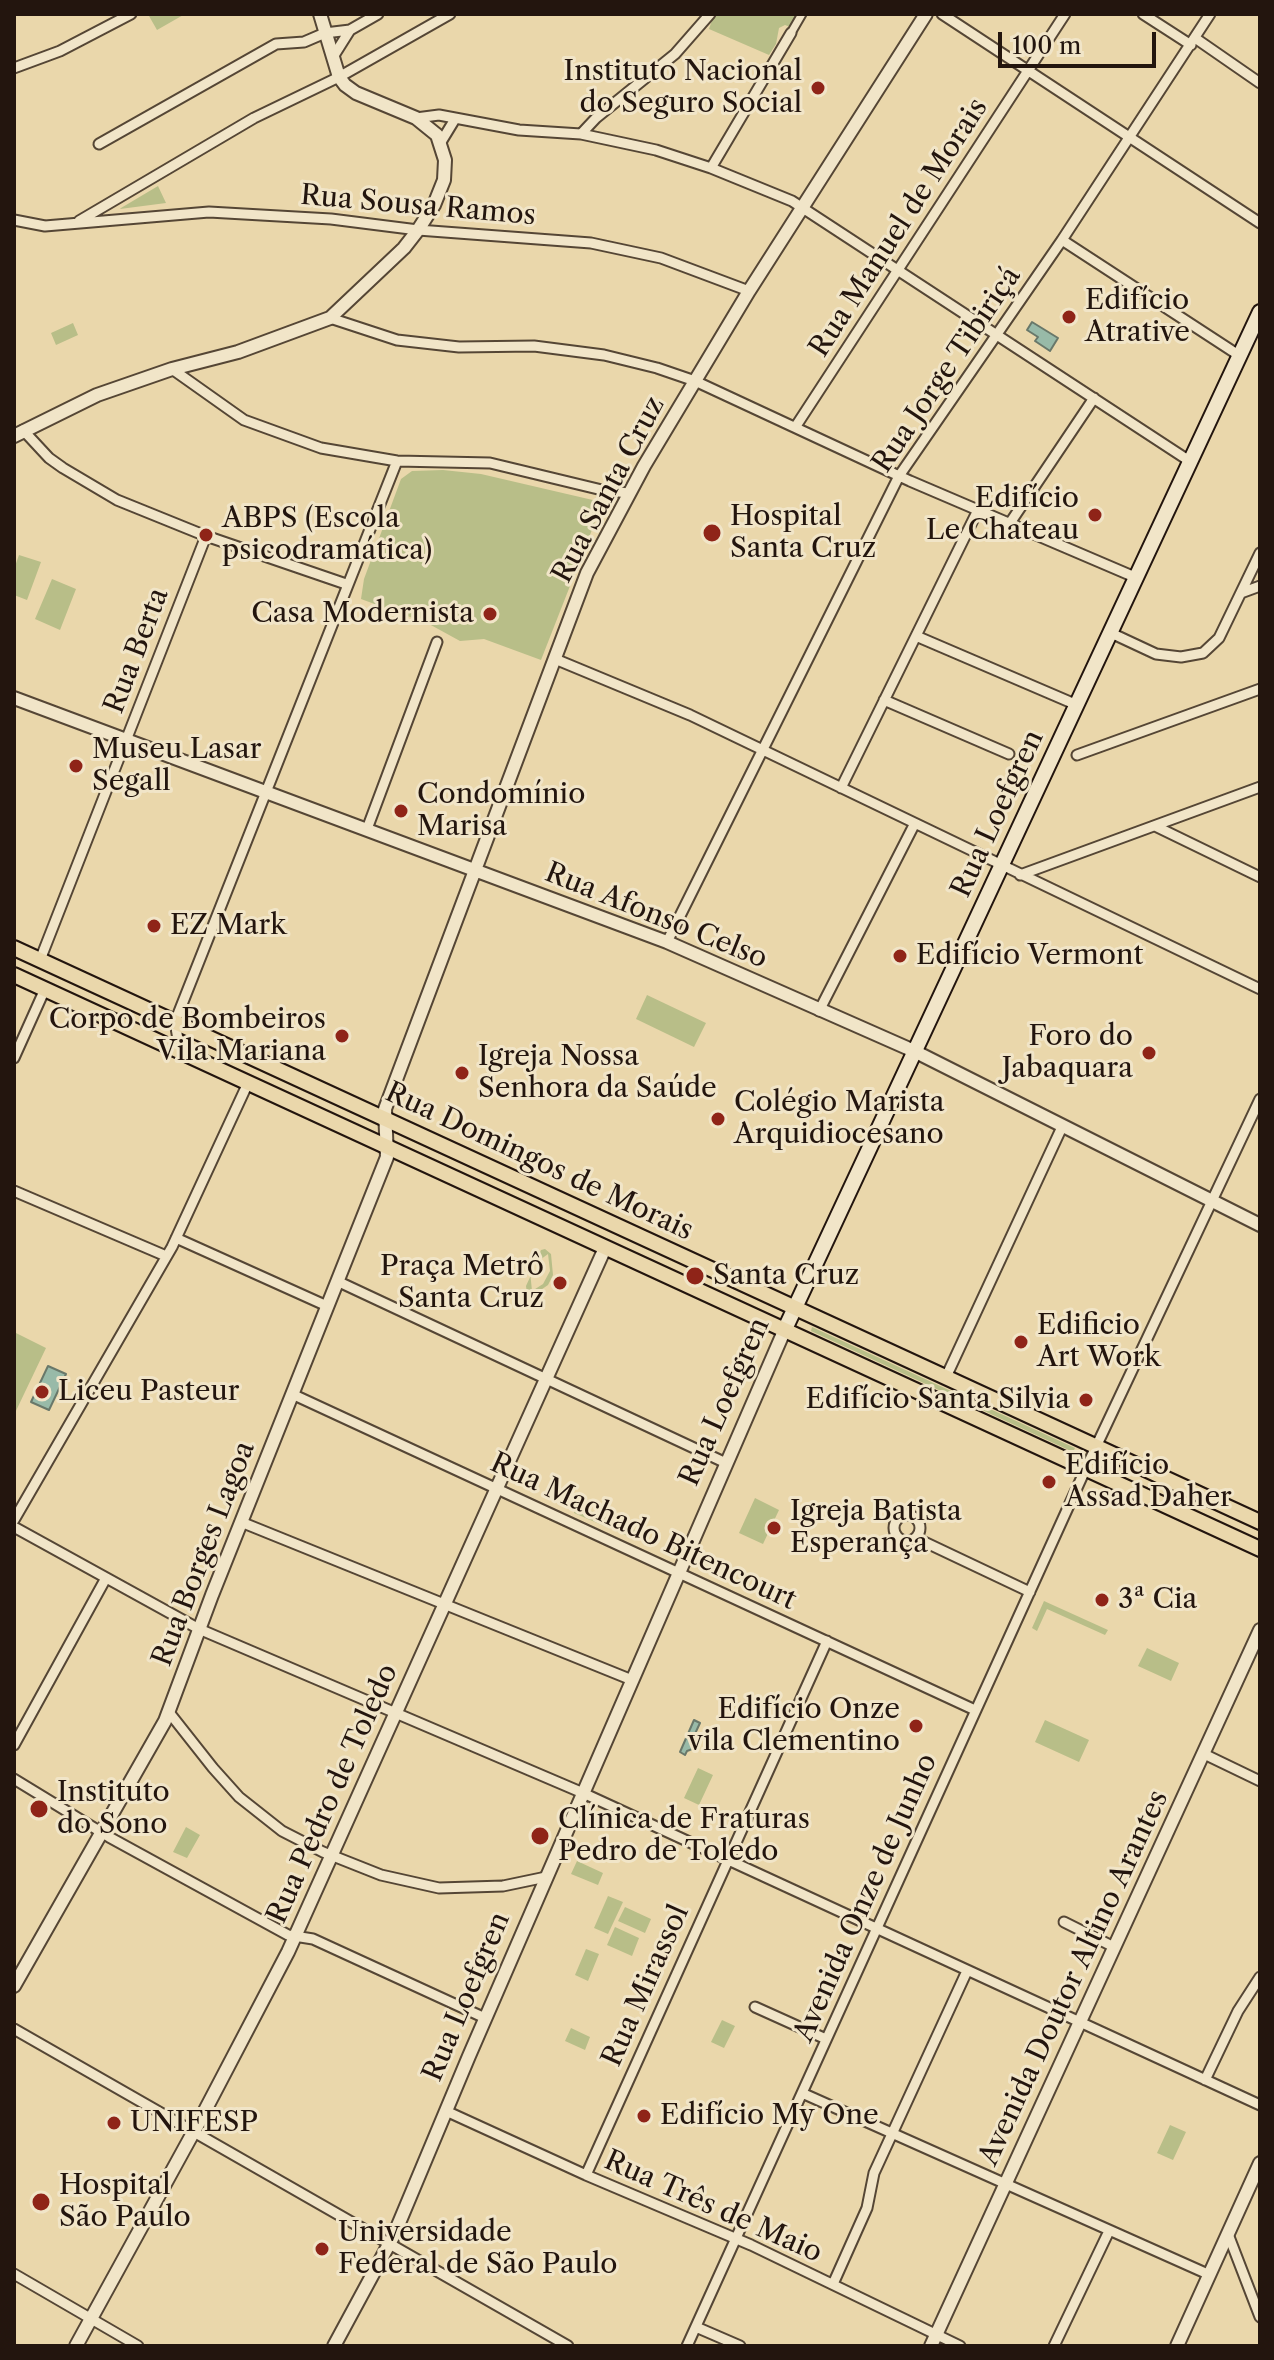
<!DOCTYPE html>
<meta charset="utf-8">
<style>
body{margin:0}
#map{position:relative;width:1274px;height:2360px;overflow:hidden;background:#ead7ab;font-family:"Libre Caslon Text",serif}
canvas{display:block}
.frame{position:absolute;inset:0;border:16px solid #23150e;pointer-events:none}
.scale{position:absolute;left:998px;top:32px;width:158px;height:36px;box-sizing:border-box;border:4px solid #23150e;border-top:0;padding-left:10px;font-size:24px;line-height:28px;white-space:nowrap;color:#23150e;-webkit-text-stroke:6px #f1e5c8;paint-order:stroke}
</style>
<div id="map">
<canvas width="1274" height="2360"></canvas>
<div class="frame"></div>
<div class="scale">100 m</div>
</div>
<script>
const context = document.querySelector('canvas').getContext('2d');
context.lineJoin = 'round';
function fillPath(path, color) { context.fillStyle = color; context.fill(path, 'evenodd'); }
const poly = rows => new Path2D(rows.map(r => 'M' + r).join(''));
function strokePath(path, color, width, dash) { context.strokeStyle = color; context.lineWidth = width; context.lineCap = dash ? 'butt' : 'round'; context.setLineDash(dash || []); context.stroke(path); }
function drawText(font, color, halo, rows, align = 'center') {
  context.font = font + ' "Libre Caslon Text",serif'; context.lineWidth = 6; context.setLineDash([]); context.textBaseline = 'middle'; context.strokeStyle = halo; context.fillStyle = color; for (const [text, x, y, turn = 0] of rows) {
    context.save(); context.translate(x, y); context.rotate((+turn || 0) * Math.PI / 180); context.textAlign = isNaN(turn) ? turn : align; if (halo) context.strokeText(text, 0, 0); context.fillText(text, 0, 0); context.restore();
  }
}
const green = poly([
 [152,14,185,14,157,30,149,16],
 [714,14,808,14,798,30,785,25,779,28,776,44,769,55,709,29],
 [158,186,166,203,120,209,121,208],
 [73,323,78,335,56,345,51,333],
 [443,470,481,474,597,501,600,508,597,517,541,660,484,639,460,641,429,624,361,599,364,579,401,479,412,471],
 [19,555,41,562,27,600,14,595,14,569],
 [52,579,76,589,60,630,35,619],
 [647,995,706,1023,694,1047,636,1019],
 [545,1249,551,1254,553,1275,548,1285,532,1296,527,1294,526,1286,531,1275,528,1271,530,1271,532,1291,543,1284,550,1271,548,1254,533,1265,532,1263,536,1262,541,1250],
 [812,1327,1075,1448,1073,1452,811,1331],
 [14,1332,46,1348,14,1415],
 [755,1498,779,1510,763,1544,739,1533],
 [577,1505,635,1530,632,1538,574,1513],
 [1044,1601,1108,1630,1105,1635,1047,1609,1037,1631,1032,1628],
 [1147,1648,1179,1663,1171,1681,1138,1666],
 [1045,1720,1089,1740,1079,1762,1035,1742],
 [698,1768,713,1775,699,1805,684,1798],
 [186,1827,200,1835,187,1858,173,1852],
 [577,1861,603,1873,598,1885,571,1874],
 [608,1896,623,1902,608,1934,594,1928],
 [625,1907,651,1919,645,1933,618,1921],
 [615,1927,639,1938,632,1956,607,1945],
 [586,1949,599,1954,588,1981,575,1975],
 [722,2020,735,2026,724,2048,711,2042],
 [571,2028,590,2037,585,2050,565,2041],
 [1170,2125,1186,2132,1173,2160,1157,2153]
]);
const water = poly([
 [1032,322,1058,338,1050,351,1035,341,1038,337,1027,330,1032,322],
 [48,1366,66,1374,49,1410,31,1402,48,1366],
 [694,1720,700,1723,693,1738,695,1748,687,1751,685,1755,680,1752,694,1720]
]);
const pedestrian = poly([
 [791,33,802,14]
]);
const minor = poly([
 [942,14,1260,223],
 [1143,14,1191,45],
 [1195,38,1260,83],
 [333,57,350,30],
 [14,68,60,51,131,14],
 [416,118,439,115,519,130,581,134,656,150,711,168,792,201,1191,462],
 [581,134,596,118,675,54,710,14],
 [441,142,455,119],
 [99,144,276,44,304,42,325,33,350,30,378,14],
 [711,168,791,33],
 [14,220,45,226,209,212,331,219,418,230,591,243,661,258,749,291],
 [79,221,254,118,339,77,450,14],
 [1062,240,1240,356],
 [330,318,397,340,459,347,534,346,604,355,657,368,695,381,910,481,1137,578],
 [172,369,244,420,321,448,397,461,490,463,602,490,628,493],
 [796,426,1065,14],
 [23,430,49,458,63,468,117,500,206,536,346,584],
 [1010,523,1094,398],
 [1241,593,1260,586],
 [1111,633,1156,654,1181,657,1203,653,1219,638,1260,553],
 [916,636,1077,705],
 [555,659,690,715,1260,989],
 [884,700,1009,754],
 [1077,755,1260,689],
 [841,788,978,510],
 [1155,826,1260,877],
 [367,829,437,642],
 [1020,875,1260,787],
 [667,942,899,476,1062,240,1210,14],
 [40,960,206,536],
 [819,1011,914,825],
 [180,1051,175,1022,397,461],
 [14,1058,45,989],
 [14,1191,166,1256],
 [176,1238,327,1306],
 [337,1281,726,1463],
 [946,1377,1062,1127],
 [292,1394,975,1710],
 '894 1528a13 13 0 1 1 26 0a13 13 0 1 1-26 0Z',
 [14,1520,172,1247,248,1083],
 [241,1522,632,1680],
 [14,1527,199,1629,583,1793,1260,2105],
 [916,1538,1030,1592],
 [168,1711,213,1768,239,1797,282,1831,323,1852,381,1875,439,1888,503,1886,546,1877],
 [14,1745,106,1578],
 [1204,1754,1260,1781],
 [14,1779,109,1837,288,1935,313,1939,485,2018],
 [1064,1922,1114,1947],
 [755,2007,826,2039],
 [14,2029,568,2346],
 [1205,2080,1238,2011,1260,1977],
 [802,2093,1210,2275],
 [446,2111,586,2175,751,2245,960,2346],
 [586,2175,827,1641],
 [1228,2234,1260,2317],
 [14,2274,138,2346],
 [833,2284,867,2208,874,2173,967,1971],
 [696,2327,740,2346],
 [687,2346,1086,1468,1260,1099],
 [1054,2346,1109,2231]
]);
const tertiary = poly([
 [14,436,97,395,172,369,238,352,330,318,404,248,418,230,434,205,444,180,445,160,437,135,416,118,356,93,345,85,339,77,320,14],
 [14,698,667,942,914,1051,1260,1225],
 [14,1986,165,1721,212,1595,387,1157,385,1109,587,573,644,466,749,291,926,14],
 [76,2346,199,2122,288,1952,605,1248],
 [334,2346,394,2235,469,2056,785,1329],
 [931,2346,1260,1630],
 [1177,2346,1260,2163]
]);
const secondary = poly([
 [785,1329,1260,312]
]);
const primary = poly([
 [14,948,1260,1522],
 [14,975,1260,1549]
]);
const markers = [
 [818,88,8,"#8f2418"],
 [1069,317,8,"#8f2418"],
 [1095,515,8,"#8f2418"],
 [712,533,10,"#8f2418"],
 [206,535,8,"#8f2418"],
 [490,614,8,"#8f2418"],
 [76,766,8,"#8f2418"],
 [401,811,8,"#8f2418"],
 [154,926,8,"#8f2418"],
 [900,956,8,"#8f2418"],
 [342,1036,8,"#8f2418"],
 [1149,1053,8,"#8f2418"],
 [462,1073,8,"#8f2418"],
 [718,1119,8,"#8f2418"],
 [695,1276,10,"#8f2418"],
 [560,1283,8,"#8f2418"],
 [1021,1342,8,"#8f2418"],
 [42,1392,8,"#8f2418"],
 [1086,1400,8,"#8f2418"],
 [1049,1482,8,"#8f2418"],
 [774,1528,8,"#8f2418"],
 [1102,1600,8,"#8f2418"],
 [916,1726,8,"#8f2418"],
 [39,1809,10,"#8f2418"],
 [540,1836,10,"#8f2418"],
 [644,2116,8,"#8f2418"],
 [114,2123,8,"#8f2418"],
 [41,2202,10,"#8f2418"],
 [322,2249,8,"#8f2418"]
];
const poiNames = [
 ["Instituto Nacional",802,72,"right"],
 ["do Seguro Social",802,104,"right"],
 ["Edifício",1085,301],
 ["Atrative",1085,333],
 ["Edifício",1079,499,"right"],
 ["Le Chateau",1079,531,"right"],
 ["Hospital",730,517],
 ["Santa Cruz",730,549],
 ["ABPS (Escola",222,519],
 ["psicodramática)",222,551],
 ["Casa Modernista",474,614,"right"],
 ["Museu Lasar",92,750],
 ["Segall",92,782],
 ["Condomínio",417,795],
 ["Marisa",417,827],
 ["EZ Mark",170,926],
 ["Edifício Vermont",916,956],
 ["Corpo de Bombeiros",326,1020,"right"],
 ["Vila Mariana",326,1052,"right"],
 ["Foro do",1133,1037,"right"],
 ["Jabaquara",1133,1069,"right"],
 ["Igreja Nossa",478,1057],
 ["Senhora da Saúde",478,1089],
 ["Colégio Marista",734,1103],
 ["Arquidiocesano",734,1135],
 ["Praça Metrô",544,1267,"right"],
 ["Santa Cruz",544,1299,"right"],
 ["Santa Cruz",713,1276],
 ["Edificio",1037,1326],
 ["Art Work",1037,1358],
 ["Liceu Pasteur",58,1392],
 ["Edifício Santa Silvia",1070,1400,"right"],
 ["Edifício",1065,1466],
 ["Assad Daher",1065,1498],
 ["Igreja Batista",790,1512],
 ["Esperança",790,1544],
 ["3ª Cia",1118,1600],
 ["Edifício Onze",900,1710,"right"],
 ["vila Clementino",900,1742,"right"],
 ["Instituto",57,1793],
 ["do Sono",57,1825],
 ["Clínica de Fraturas",558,1820],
 ["Pedro de Toledo",558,1852],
 ["Edifício My One",660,2116],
 ["UNIFESP",130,2123],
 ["Hospital",59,2186],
 ["São Paulo",59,2218],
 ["Universidade",338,2233],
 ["Federal de São Paulo",338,2265]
];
const streetNames = [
 ["Rua Sousa Ramos",418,206,5],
 ["Rua Manuel de Morais",899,228,-57],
 ["Rua Jorge Tibiriçá",947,370,-56],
 ["Rua Santa Cruz",609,490,-62],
 ["Rua Berta",137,651,-69],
 ["Rua Loefgren",998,814,-65],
 ["Rua Afonso Celso",656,916,22],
 ["Rua Domingos de Morais",539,1162,25],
 ["Rua Loefgren",725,1402,-66],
 ["Rua Machado Bitencourt",643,1532,25],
 ["Rua Borges Lagoa",204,1554,-69],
 ["Rua Pedro de Toledo",333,1794,-66],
 ["Avenida Onze de Junho",866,1898,-66],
 ["Avenida Doutor Altino Arantes",1074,1978,-65],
 ["Rua Mirassol",646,1986,-66],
 ["Rua Loefgren",467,1997,-67],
 ["Rua Três de Maio",713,2207,24]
];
fillPath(green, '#b8be88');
fillPath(water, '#98baa8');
strokePath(water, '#69786a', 2);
strokePath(pedestrian, '#554635', 11);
strokePath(minor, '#554635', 13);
strokePath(tertiary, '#554635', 16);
strokePath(secondary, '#23150e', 18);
strokePath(primary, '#23150e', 18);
strokePath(pedestrian, '#f1e5c8', 7);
strokePath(minor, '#f1e5c8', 9);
strokePath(tertiary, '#f1e5c8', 12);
strokePath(secondary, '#f1e5c8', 14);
strokePath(primary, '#ead7ab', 14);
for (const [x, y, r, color] of markers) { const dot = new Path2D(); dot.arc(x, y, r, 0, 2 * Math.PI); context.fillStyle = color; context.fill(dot); strokePath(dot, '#f1e5c8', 3); }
drawText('28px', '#23150e', '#f1e5c8', poiNames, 'left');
drawText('28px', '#23150e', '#f1e5c8', streetNames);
</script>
